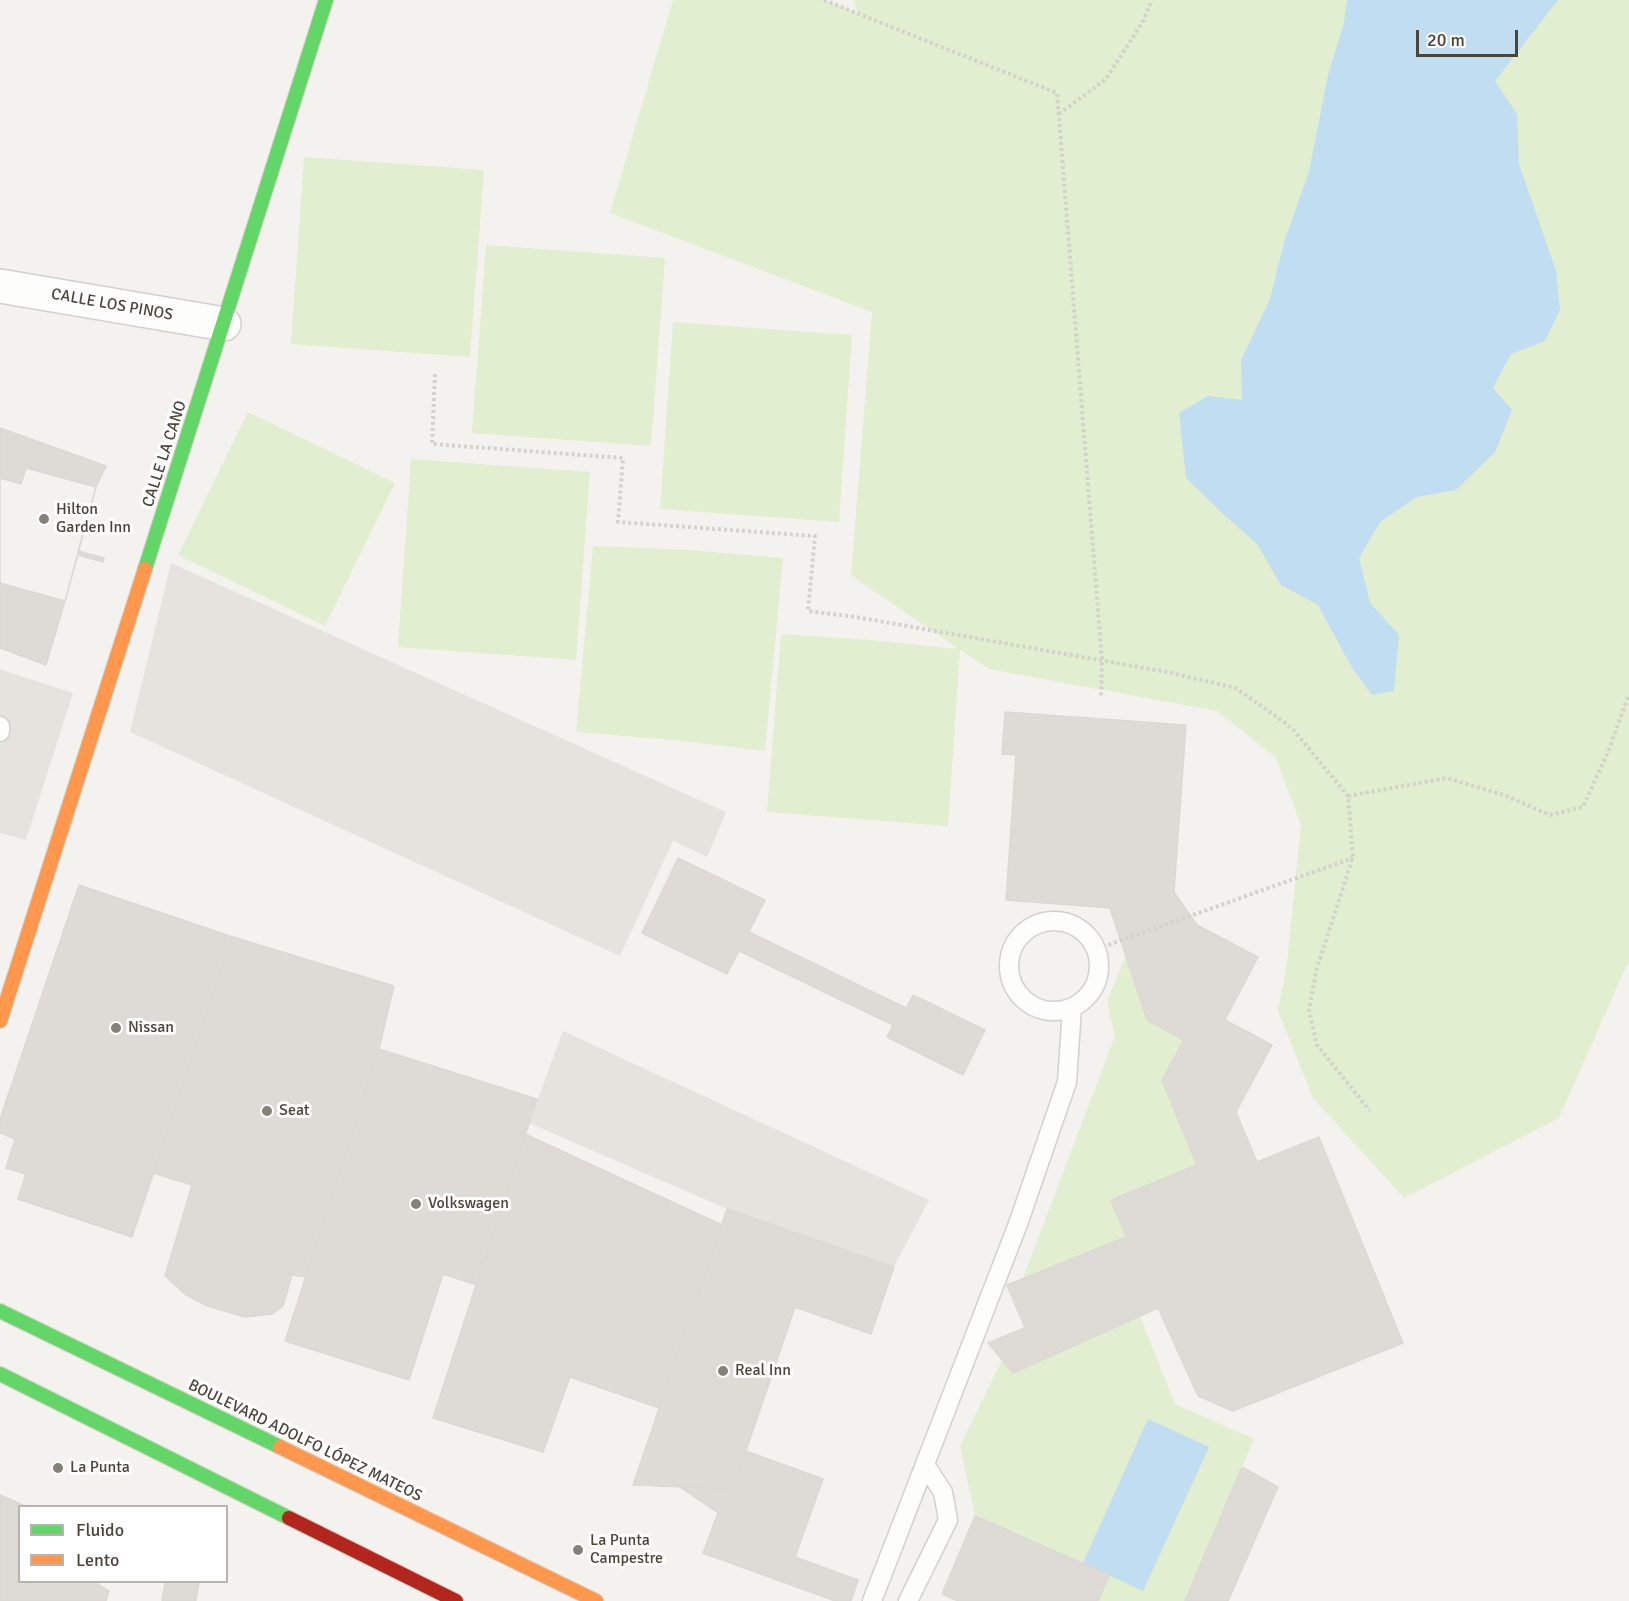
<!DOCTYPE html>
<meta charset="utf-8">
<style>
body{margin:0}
#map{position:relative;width:1629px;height:1601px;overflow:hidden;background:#f4f2ee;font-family:Signika,sans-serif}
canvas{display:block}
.legend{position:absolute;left:18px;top:1505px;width:210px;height:78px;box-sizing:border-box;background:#fff;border:2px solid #b7b4b0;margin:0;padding:8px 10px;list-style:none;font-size:18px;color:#4b4439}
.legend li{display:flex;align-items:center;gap:12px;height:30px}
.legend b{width:30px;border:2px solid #b7b4b0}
.scale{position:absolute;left:1416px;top:30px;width:102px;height:27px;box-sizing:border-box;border:3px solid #4b4439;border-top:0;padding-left:8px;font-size:18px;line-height:21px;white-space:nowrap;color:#4b4439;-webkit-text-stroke:4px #fff;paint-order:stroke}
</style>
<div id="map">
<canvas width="1629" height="1601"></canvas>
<ul class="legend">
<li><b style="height:8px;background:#63d668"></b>Fluido</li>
<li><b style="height:8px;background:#ff974d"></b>Lento</li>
</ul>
<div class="scale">20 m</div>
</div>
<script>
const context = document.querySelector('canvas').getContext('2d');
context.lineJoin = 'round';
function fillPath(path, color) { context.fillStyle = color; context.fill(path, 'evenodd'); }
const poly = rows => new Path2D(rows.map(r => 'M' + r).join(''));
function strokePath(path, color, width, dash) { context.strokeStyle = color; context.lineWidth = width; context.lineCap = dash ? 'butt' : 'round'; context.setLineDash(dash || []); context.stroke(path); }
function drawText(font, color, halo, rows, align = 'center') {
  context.font = font + ' Signika,sans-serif'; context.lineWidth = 6; context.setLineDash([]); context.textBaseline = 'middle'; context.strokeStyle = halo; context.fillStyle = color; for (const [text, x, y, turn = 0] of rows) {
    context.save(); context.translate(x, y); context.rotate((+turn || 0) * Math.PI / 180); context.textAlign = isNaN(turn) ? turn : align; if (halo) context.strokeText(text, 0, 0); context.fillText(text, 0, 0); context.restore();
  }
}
const green = poly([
 [673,0,824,0,857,13,854,0,1629,0,1629,960,1559,1118,1404,1198,1313,1098,1278,1011,1287,963,1301,825,1276,758,1217,711,989,669,960,650,948,826,767,812,781,634,870,640,958,649,851,575,872,312,610,213],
 [304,157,484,170,470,357,291,344],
 [486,245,665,258,651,446,472,433],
 [673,322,852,335,839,522,660,509],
 [248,412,395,483,325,626,178,555],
 [411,459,590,472,576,660,398,647],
 [593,546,689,550,783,558,765,751,673,740,576,732],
 [1126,955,1147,1020,1184,1040,1162,1080,1197,1165,1111,1200,1126,1237,1023,1278,1115,1036,1107,1001],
 [1140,1316,1175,1404,1254,1439,1185,1601,1098,1601,1108,1575,975,1516,960,1446,1002,1360,1013,1372]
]);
const parking = poly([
 [171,563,726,812,707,857,673,841,620,956,130,732],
 [0,669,73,693,26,840,0,833],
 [563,1031,929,1200,894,1267,727,1209,529,1123]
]);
const water = poly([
 [1347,0,1558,0,1495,81,1517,114,1519,164,1556,271,1560,310,1545,341,1511,354,1493,388,1512,410,1495,452,1456,490,1417,497,1380,522,1359,558,1370,603,1399,635,1394,691,1372,695,1352,668,1318,605,1281,585,1257,544,1223,514,1186,478,1179,413,1208,396,1242,400,1241,360,1270,299,1285,239,1309,172,1328,75,1344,23],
 [1148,1419,1209,1447,1143,1591,1083,1563]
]);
const building = poly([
 [0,428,106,466,96,487,65,601,46,665,0,648,0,428],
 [26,468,96,487,78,551,104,558,103,562,78,555,65,601,0,583,0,478,21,484,26,468],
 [1005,712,1186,725,1174,892,1197,925,1258,957,1225,1020,1272,1045,1236,1112,1257,1162,1319,1137,1403,1343,1233,1411,1198,1396,1158,1308,1013,1373,988,1343,1025,1328,1007,1285,1126,1237,1111,1200,1197,1165,1162,1080,1184,1040,1147,1020,1110,908,1006,900,1016,755,1002,754,1005,712],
 [678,858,765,900,749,932,906,1008,913,995,985,1030,963,1075,887,1037,893,1025,739,951,727,974,642,933,678,858],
 [79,885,233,937,132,1237,18,1199,26,1174,6,1168,15,1139,0,1133,0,1119,79,885],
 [233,937,394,986,379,1049,306,1277,292,1275,283,1306,273,1314,245,1317,207,1306,185,1294,165,1276,192,1185,153,1173,233,937],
 [379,1049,537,1099,477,1285,443,1274,409,1380,285,1341,379,1049],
 [525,1134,722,1225,659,1408,570,1377,543,1452,433,1418,525,1134],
 [727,1209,894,1267,871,1334,795,1307,733,1489,633,1485,727,1209],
 [746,1451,823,1479,795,1557,858,1580,851,1601,835,1601,703,1553,718,1513,680,1487,733,1489,746,1451],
 [1242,1467,1278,1487,1228,1601,1185,1601,1242,1467],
 [0,1495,25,1506,20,1506,20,1582,94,1582,109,1591,106,1601,0,1601,0,1495],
 [975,1516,1109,1575,1098,1601,958,1601,942,1594,975,1516],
 [165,1582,199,1582,196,1601,162,1601,165,1582]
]);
const path = poly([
 [824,0,1057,93,1102,661,1101,696],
 [1059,114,1106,79,1142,23,1152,0],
 [435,374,432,444,623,458,618,522,815,536,808,611,856,617,1167,672,1236,688,1292,728,1348,796,1353,857,1317,968,1309,1010,1317,1045,1370,1111],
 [1348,796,1447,778,1504,795,1550,815,1583,807,1608,752,1629,694],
 [1097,949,1353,858]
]);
const lane = poly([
 [0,726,0,732],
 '1009 966a45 45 0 1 1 90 0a45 45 0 1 1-90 0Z',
 [872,1601,1018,1224,1067,1082,1072,1008],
 [908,1601,948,1520,943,1492,925,1465]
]);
const street = poly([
 [0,286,224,324]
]);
const fast = poly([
 [145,569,326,0],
 [0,1311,280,1447],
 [0,1374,289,1518]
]);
const slow = poly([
 [0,1021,145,569],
 [280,1447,596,1601]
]);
const jam = poly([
 [289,1518,456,1601]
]);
const markers = [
 [44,519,6,"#868178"],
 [116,1028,6,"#868178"],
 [267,1111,6,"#868178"],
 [416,1204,6,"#868178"],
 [723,1371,6,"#868178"],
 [58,1468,6,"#868178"],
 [578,1550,6,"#868178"]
];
const streetNames = [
 ["CALLE LOS PINOS",112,305,10],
 ["CALLE LA CANO",165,454,-72],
 ["BOULEVARD ADOLFO LÓPEZ MATEOS",305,1441,26]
];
const poiNames = [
 ["Hilton",56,510],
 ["Garden Inn",56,528],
 ["Nissan",128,1028],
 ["Seat",279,1111],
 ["Volkswagen",428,1204],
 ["Real Inn",735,1371],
 ["La Punta",70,1468],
 ["La Punta",590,1541],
 ["Campestre",590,1559]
];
fillPath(green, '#e1eecf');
fillPath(parking, '#e6e3df');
fillPath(water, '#c0ddf1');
fillPath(building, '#dedbd6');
strokePath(building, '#dcd9d4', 1.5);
strokePath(lane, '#d2d0cb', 21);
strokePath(street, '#d2d0cb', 36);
strokePath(fast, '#d3cfc5', 16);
strokePath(slow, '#d3cfc5', 16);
strokePath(jam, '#d3cfc5', 16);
strokePath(path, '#d3d2cc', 4, [3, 3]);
strokePath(lane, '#fdfdfc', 18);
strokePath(street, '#fdfdfc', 33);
strokePath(fast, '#63d668', 14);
strokePath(slow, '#ff974d', 14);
strokePath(jam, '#b3261e', 14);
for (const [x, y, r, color] of markers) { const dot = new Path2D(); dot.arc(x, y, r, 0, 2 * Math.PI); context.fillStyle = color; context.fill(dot); strokePath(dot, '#fff', 2); }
drawText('16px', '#4b4439', '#fff', streetNames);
drawText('16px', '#4b4439', '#fff', poiNames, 'left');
</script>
